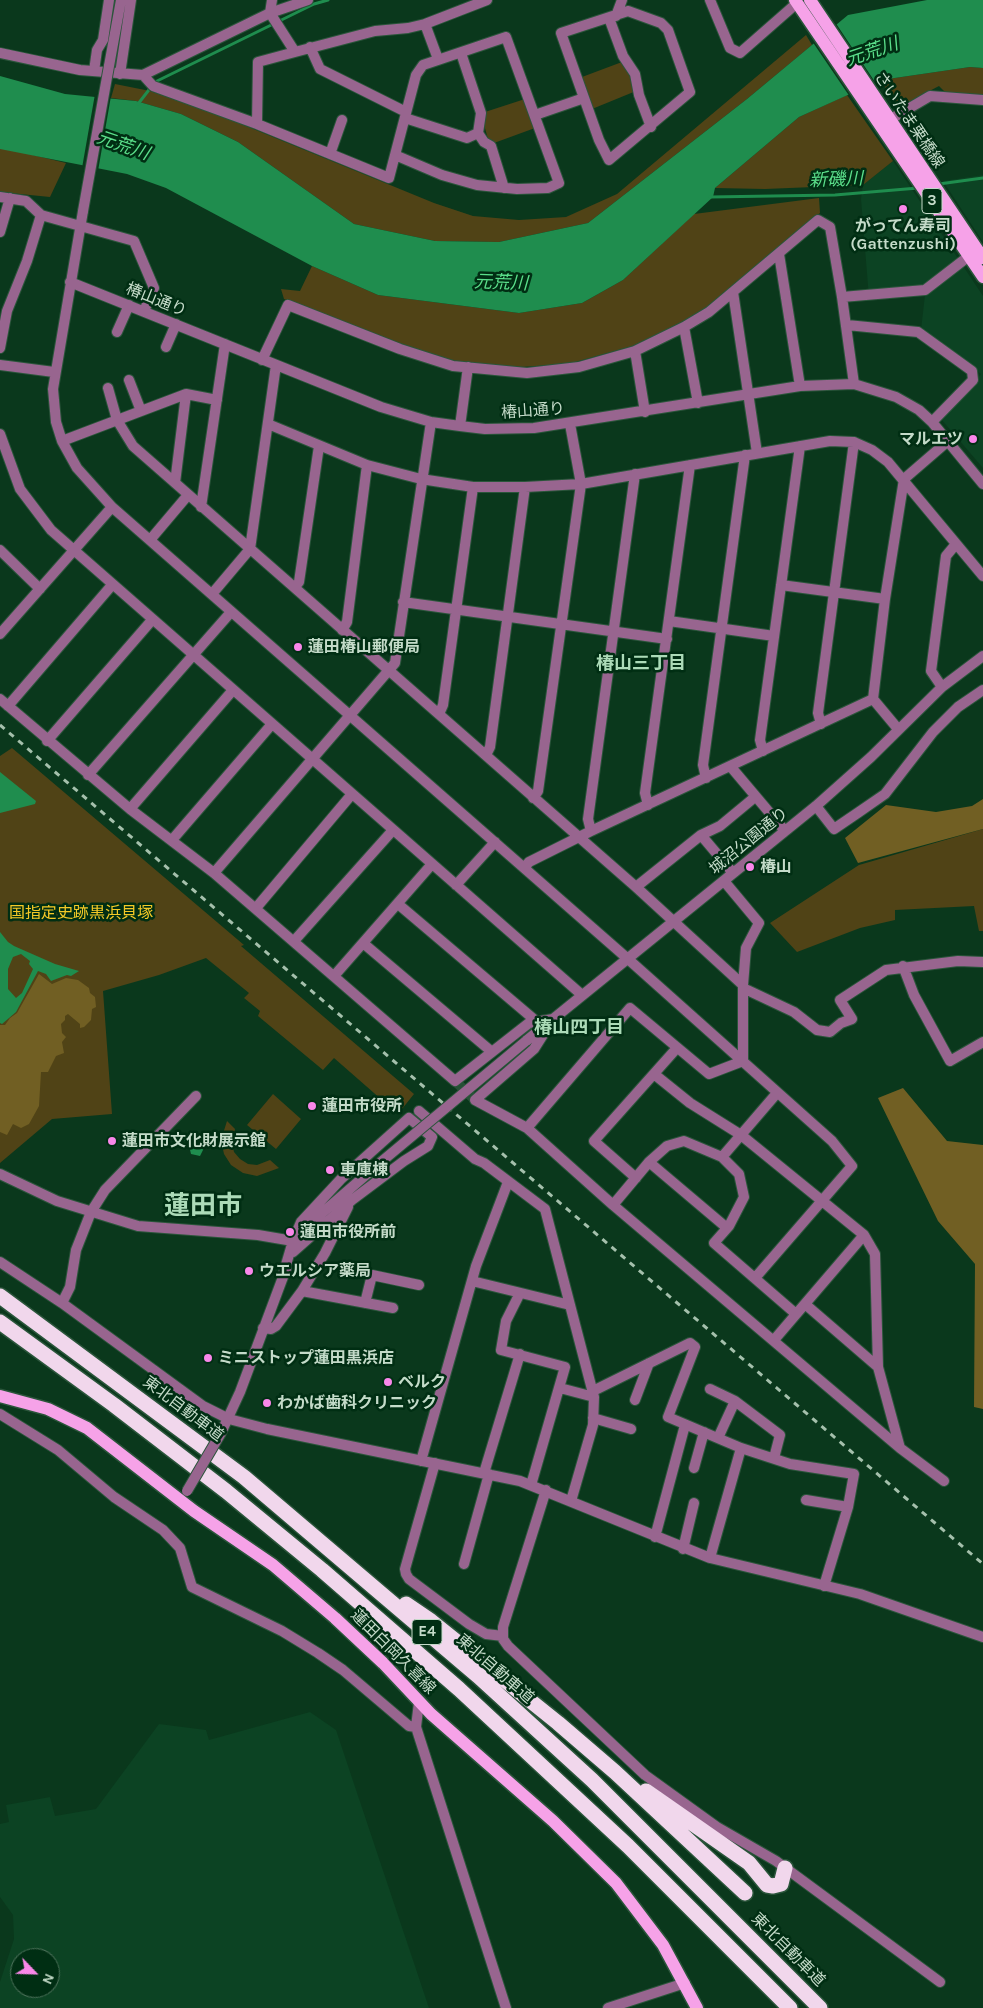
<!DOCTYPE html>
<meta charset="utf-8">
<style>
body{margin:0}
#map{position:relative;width:983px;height:2008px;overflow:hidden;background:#0a381c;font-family:Karla,sans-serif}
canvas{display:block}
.north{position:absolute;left:10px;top:1948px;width:50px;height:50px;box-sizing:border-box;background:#002e13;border:1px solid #4e735c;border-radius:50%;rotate:114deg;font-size:14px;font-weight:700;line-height:20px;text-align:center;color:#c4dbc9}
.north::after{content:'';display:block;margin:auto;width:18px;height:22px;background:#f987e9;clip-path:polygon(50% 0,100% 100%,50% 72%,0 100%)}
</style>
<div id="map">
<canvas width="983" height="2008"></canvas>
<div class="north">N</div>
</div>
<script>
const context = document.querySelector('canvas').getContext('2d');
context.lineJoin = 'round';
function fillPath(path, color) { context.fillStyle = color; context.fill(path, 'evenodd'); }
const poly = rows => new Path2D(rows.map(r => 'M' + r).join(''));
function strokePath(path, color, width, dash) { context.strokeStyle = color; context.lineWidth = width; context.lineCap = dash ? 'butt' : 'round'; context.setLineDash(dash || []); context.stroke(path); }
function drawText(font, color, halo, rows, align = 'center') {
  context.font = font + ' Karla,"Noto Sans JP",sans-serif'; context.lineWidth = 5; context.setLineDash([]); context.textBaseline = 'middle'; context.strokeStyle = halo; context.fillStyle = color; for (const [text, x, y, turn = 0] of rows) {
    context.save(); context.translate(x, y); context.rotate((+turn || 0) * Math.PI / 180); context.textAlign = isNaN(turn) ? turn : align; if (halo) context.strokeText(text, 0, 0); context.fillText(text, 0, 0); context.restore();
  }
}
const built = poly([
 [893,161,983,296,983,468,941,419,981,374,921,330,925,295,869,298,861,199,863,185],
 [983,175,983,242,943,181],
 [310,1712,336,1730,429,2008,0,2008,0,1982,14,1939,13,1915,0,1897,0,1824,9,1822,6,1805,50,1797,55,1816,96,1809,159,1724,206,1730,209,1740],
 [20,1958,50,1958,50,1988,20,1988]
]);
const green = poly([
 [806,35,812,45,747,99,588,223,499,242,435,241,354,224,238,142,181,114,136,101,111,98,115,84,150,91,212,112,434,203,473,216,519,220,566,217,617,194],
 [622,62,628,67,636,91,592,109,582,77],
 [970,67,983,68,983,96,946,93,939,86,897,108,881,80],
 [847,95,893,161,863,185,765,189,715,188,799,117],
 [525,99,535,128,494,143,488,139,483,121,485,112],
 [0,147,66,163,50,197,0,192],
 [819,198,820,213,742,281,701,312,644,343,568,364,521,367,460,363,409,349,284,299,281,289,300,291,312,266,378,295,519,313,582,303,623,280,694,214],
 [12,748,244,945,241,946,414,1094,398,1114,334,1058,323,1070,258,1016,260,1011,244,998,249,993,206,958,159,975,103,991,112,1114,52,1119,0,1163,0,756],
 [983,829,983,931,979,931,974,906,895,910,895,920,860,928,797,952,770,923,859,865],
 [273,1094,301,1119,276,1149,247,1125],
 [227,1121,235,1129,232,1143,234,1152,240,1159,248,1164,257,1165,270,1160,279,1168,257,1176,243,1173,231,1165,224,1154,221,1140]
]);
const forest = poly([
 [983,799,983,829,858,863,845,838,886,805,936,812,972,806],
 [39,974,52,984,66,978,78,980,89,988,90,993,95,997,96,1007,92,1009,91,1020,84,1027,80,1028,80,1024,68,1014,65,1016,65,1020,61,1024,62,1033,66,1037,62,1042,64,1053,56,1056,48,1072,41,1072,39,1106,29,1124,21,1128,13,1124,7,1135,0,1132,0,1025,5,1025,10,1018,17,1013],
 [903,1088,947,1141,983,1145,983,1409,974,1407,975,1264,938,1221,878,1098]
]);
const water = poly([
 [927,0,983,0,983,68,970,67,881,80,799,117,715,188,713,197,623,280,582,303,519,313,378,295,312,266,166,188,127,174,0,149,0,76,65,94,136,101,181,114,238,142,354,224,435,241,499,242,588,223,747,99,848,15],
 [0,772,36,801,35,804,0,813],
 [0,932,8,942,14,946,55,964,79,971,71,976,67,975,51,981,46,974,38,971,16,1012,2,1024,0,1023],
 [21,954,30,961,29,964,33,969,22,993,16,998,8,989,8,969,13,957],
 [197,1134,204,1148,200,1156,191,1154,188,1141,181,1141,179,1139,181,1135]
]);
const pier = poly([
 [835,22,877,85,850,97,812,41],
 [95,94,111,96,98,171,82,168]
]);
const stream = poly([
 [138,104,155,82,314,4,328,0],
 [939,184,983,178],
 [710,197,835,195,918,188]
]);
const minorTunnel = poly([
 [455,1081,475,1100]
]);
const minor = poly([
 [272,0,270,13,295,52,375,31,408,28,425,24,487,0],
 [710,0,730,48,740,53,797,3],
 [628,11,661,23,668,30,690,92,609,160,599,140,561,33,628,11],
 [616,16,622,0],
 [609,18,623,56,635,74,639,95,651,127],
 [425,24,438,59],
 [506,37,559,183,548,188,517,189,477,185,442,175,395,155,416,75,423,65,506,37],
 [310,47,320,69,406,112],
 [0,53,80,70,143,75,270,13,308,0],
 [461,53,481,113,478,133,484,142,491,146,504,188],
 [109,66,121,0],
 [94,71,97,50,103,40,109,0],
 [120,74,131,0],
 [143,75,153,86,257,124,389,178,395,155],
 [535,115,584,98],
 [405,118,467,138,478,133],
 [884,123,930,96,983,100],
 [257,124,258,62,295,52],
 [330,154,342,120],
 [0,197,26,201,41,215,134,241,154,288,144,311],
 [83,211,53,389,56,422,62,441,77,468,112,507,628,959,832,1141,852,1166,755,1278],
 [0,232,10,198],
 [779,254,800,386],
 [70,282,381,407,431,422,460,426,485,429,534,428,800,386,854,384,896,397,919,410,932,422,983,484],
 [733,292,757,453],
 [847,325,918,332,972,371,973,380,932,422],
 [684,327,698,403],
 [117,332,129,305],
 [166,347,176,324],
 [0,348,7,311,27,261,41,215],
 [635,351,645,412],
 [262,360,288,305,400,349,453,366,527,373,579,367,635,351,684,327,709,312,818,220,830,227,842,297],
 [0,365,54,372],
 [129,380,141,411],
 [854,384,842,297,925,290,969,256],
 [108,388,117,420,133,446,636,887,743,985],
 [268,424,367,465,421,479,473,487,525,487,581,484,830,441,854,442,872,450,888,462,983,576],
 [460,426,468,367],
 [0,434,20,489,51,530,582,995],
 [62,441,186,394,217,400],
 [175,483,186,394],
 [201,507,225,344],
 [150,540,188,495],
 [0,550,40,589],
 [781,585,885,599],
 [295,587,299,582,319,446],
 [212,594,250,549,276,365],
 [403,602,667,639],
 [669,621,774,636],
 [342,630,347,622,367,465],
 [0,634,112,507],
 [942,687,931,671,946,556,956,544],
 [0,699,130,809,214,873,455,1081,529,1023,553,1019],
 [8,706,112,585],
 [439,714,443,705,473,487],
 [821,724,818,713,854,442],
 [898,729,873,699,885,599,904,479,948,441],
 [47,741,152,620],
 [763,751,760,740,800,446],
 [486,755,490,747,525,487],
 [731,767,785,831],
 [88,775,231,612],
 [706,778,703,765,745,455],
 [533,798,538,791,581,484,570,424],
 [648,805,645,793,690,465],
 [816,806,834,829,859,812,885,794,933,732,958,707,983,690],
 [130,809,233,690],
 [591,831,588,819,635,474],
 [701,835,720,826,755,797],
 [172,840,272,724],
 [524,868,529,862,591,831,873,699],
 [214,873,395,663,431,422],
 [456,885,495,842],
 [636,887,701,835,733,873],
 [398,904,536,1021],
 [256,908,352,794],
 [294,941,393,830],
 [363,943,492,1052],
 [903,966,914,995,950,1061,983,1042],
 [334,976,432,864],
 [743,988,794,1012,817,1030,830,1032,841,1023,852,1019,840,1000,886,970,958,961,983,962],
 [553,1019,534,1049,475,1100,527,1128,613,1205,900,1448,944,1481],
 [526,1041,816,806,871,757,942,687,983,656],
 [654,1074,690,1103,741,1135,864,1235,875,1254,878,1367,900,1448],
 [419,1111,475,1159,484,1163,545,1209,570,1305,472,1281],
 [527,1128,630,1008,709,1074,743,1061,743,985,746,948,759,923,724,881],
 [722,1157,777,1093],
 [649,1162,727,1228],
 [0,1174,57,1201,138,1226,258,1235,293,1241],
 [636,1178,594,1141,676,1049],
 [613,1205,649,1162,667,1146,684,1141,722,1157,739,1174,744,1197,729,1226,714,1243,796,1314],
 [301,1238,322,1213,381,1162],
 [0,1262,62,1303,203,1406,229,1419,267,1429,520,1481,710,1558,860,1594,983,1637],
 [283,1275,293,1241,301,1222,341,1179,409,1118,432,1137,428,1146,404,1161,352,1200,293,1252],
 [302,1291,393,1308],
 [520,1293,506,1321,501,1350,565,1367,531,1485],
 [62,1303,70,1287,76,1250,91,1212,105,1190,196,1096],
 [365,1303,372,1275,419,1285],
 [805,1304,878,1367],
 [570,1305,594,1397,593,1425,571,1501],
 [263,1328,271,1329,276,1326,302,1291,325,1253,348,1207],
 [774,1340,864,1235],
 [560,1388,594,1397],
 [710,1389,735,1401],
 [593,1391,690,1343,695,1347,668,1417,741,1448,790,1464,854,1474,848,1507,824,1586],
 [635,1400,649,1363],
 [0,1414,58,1450,114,1497,163,1530,180,1548,192,1587,282,1631,318,1653,343,1670,409,1726,416,1727],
 [593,1418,631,1429],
 [221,1433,240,1392,286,1269],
 [718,1438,735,1401,780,1435,774,1458],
 [421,1461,476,1266,508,1182],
 [435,1463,405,1569,406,1574,409,1579,469,1624,486,1634,503,1636],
 [694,1468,704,1432],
 [484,1473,520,1354],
 [546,1490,503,1627,503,1639,508,1646,645,1775,717,1827,776,1861,940,1982],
 [806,1500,848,1507],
 [655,1537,685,1425],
 [683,1549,694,1503],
 [710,1558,741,1448],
 [464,1564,489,1474],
 [419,1702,416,1727,506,2008],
 [608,2008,685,1983]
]);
const major = poly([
 [795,0,983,277],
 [810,0,983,258],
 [0,1396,48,1409,87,1428,194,1511,273,1565,335,1618,383,1663,431,1714,553,1821,616,1883,663,1945,697,2008]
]);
const highway = poly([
 [0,1296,244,1477,478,1676,592,1780,820,2008],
 [0,1322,114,1405,226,1491,322,1570,459,1689,628,1846,790,2008],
 [406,1604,431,1621,558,1723,615,1772,745,1893],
 [646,1791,749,1863,767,1885,773,1886,781,1884,785,1868]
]);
const rail = poly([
 [0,725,983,1564]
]);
const minorBridge = poly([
 [83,211,109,66],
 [381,1162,526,1041],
 [187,1491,221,1433]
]);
const markers = [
 [903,209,5,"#f987e9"],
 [973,439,5,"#f987e9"],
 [298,647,5,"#f987e9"],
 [750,867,5,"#f987e9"],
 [312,1106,5,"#f987e9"],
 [112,1141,5,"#f987e9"],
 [330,1170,5,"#f987e9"],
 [290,1232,5,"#f987e9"],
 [249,1271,5,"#f987e9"],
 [208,1358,5,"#f987e9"],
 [388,1382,5,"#f987e9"],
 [267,1403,5,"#f987e9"]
];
const shields = [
 [932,201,20],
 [427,1632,30]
];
const shieldNames = [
 ["3",932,201],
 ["E4",427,1632]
];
const streetNames = [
 ["さいたま栗橋線",909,120,56],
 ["椿山通り",156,300,22],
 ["椿山通り",533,411,-4],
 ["城沼公園通り",749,841,-39],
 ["東北自動車道",183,1409,37],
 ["蓮田白岡久喜線",393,1652,45],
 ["東北自動車道",495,1669,41],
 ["東北自動車道",788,1950,45]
];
const poiNames = [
 ["がってん寿司",903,226,"center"],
 ["(Gattenzushi)",903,244,"center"],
 ["マルエツ",963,439,"right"],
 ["蓮田椿山郵便局",308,647],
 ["椿山",760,867],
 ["蓮田市役所",322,1106],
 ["蓮田市文化財展示館",122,1141],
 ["車庫棟",340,1170],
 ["蓮田市役所前",300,1232],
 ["ウエルシア薬局",259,1271],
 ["ミニストップ蓮田黒浜店",218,1358],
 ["ベルク",398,1382],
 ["わかば歯科クリニック",277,1403]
];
const parkNames = [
 ["国指定史跡黒浜貝塚",81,913]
];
const waterNames = [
 ["元荒川",872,52,-19],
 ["元荒川",123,146,19],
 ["新磯川",836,180,-2],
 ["元荒川",501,283,2]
];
const neighbourhoodNames = [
 ["椿山三丁目",641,664],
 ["椿山四丁目",579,1028]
];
const townNames = [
 ["蓮田市",203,1207]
];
fillPath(built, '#0c4323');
fillPath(green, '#504316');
fillPath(forest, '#715f23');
fillPath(water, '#1f8d4e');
fillPath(pier, '#0a381c');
strokePath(stream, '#1f8d4e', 3);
strokePath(minorTunnel, '#265036', 10, [10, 5]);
strokePath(minor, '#2b553b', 12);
strokePath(major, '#2b553b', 15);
strokePath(highway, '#2b553b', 18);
strokePath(minor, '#98658f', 10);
strokePath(major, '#f6a2e8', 12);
strokePath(highway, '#f1d7ec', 15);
strokePath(rail, '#a5c0ac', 3, [6, 6]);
strokePath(minorBridge, '#2b553b', 12, []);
strokePath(minorBridge, '#98658f', 10);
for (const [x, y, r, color] of markers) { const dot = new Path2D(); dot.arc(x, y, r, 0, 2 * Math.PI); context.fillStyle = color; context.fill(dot); strokePath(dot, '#002e13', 2); }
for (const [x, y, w] of shields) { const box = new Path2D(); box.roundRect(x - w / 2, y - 12.5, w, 25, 4); context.fillStyle = '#002e13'; context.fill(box); strokePath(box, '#c4dbc9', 1); }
drawText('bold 15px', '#c4dbc9', null, shieldNames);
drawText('16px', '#c4dbc9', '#002e13', streetNames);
drawText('bold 16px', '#c4dbc9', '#002e13', poiNames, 'left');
drawText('16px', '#f4c927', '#002e13', parkNames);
drawText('italic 18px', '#5ade8a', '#002e13', waterNames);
drawText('bold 18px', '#acdbb8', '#002e13', neighbourhoodNames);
drawText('bold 26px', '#acdbb8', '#002e13', townNames);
</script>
